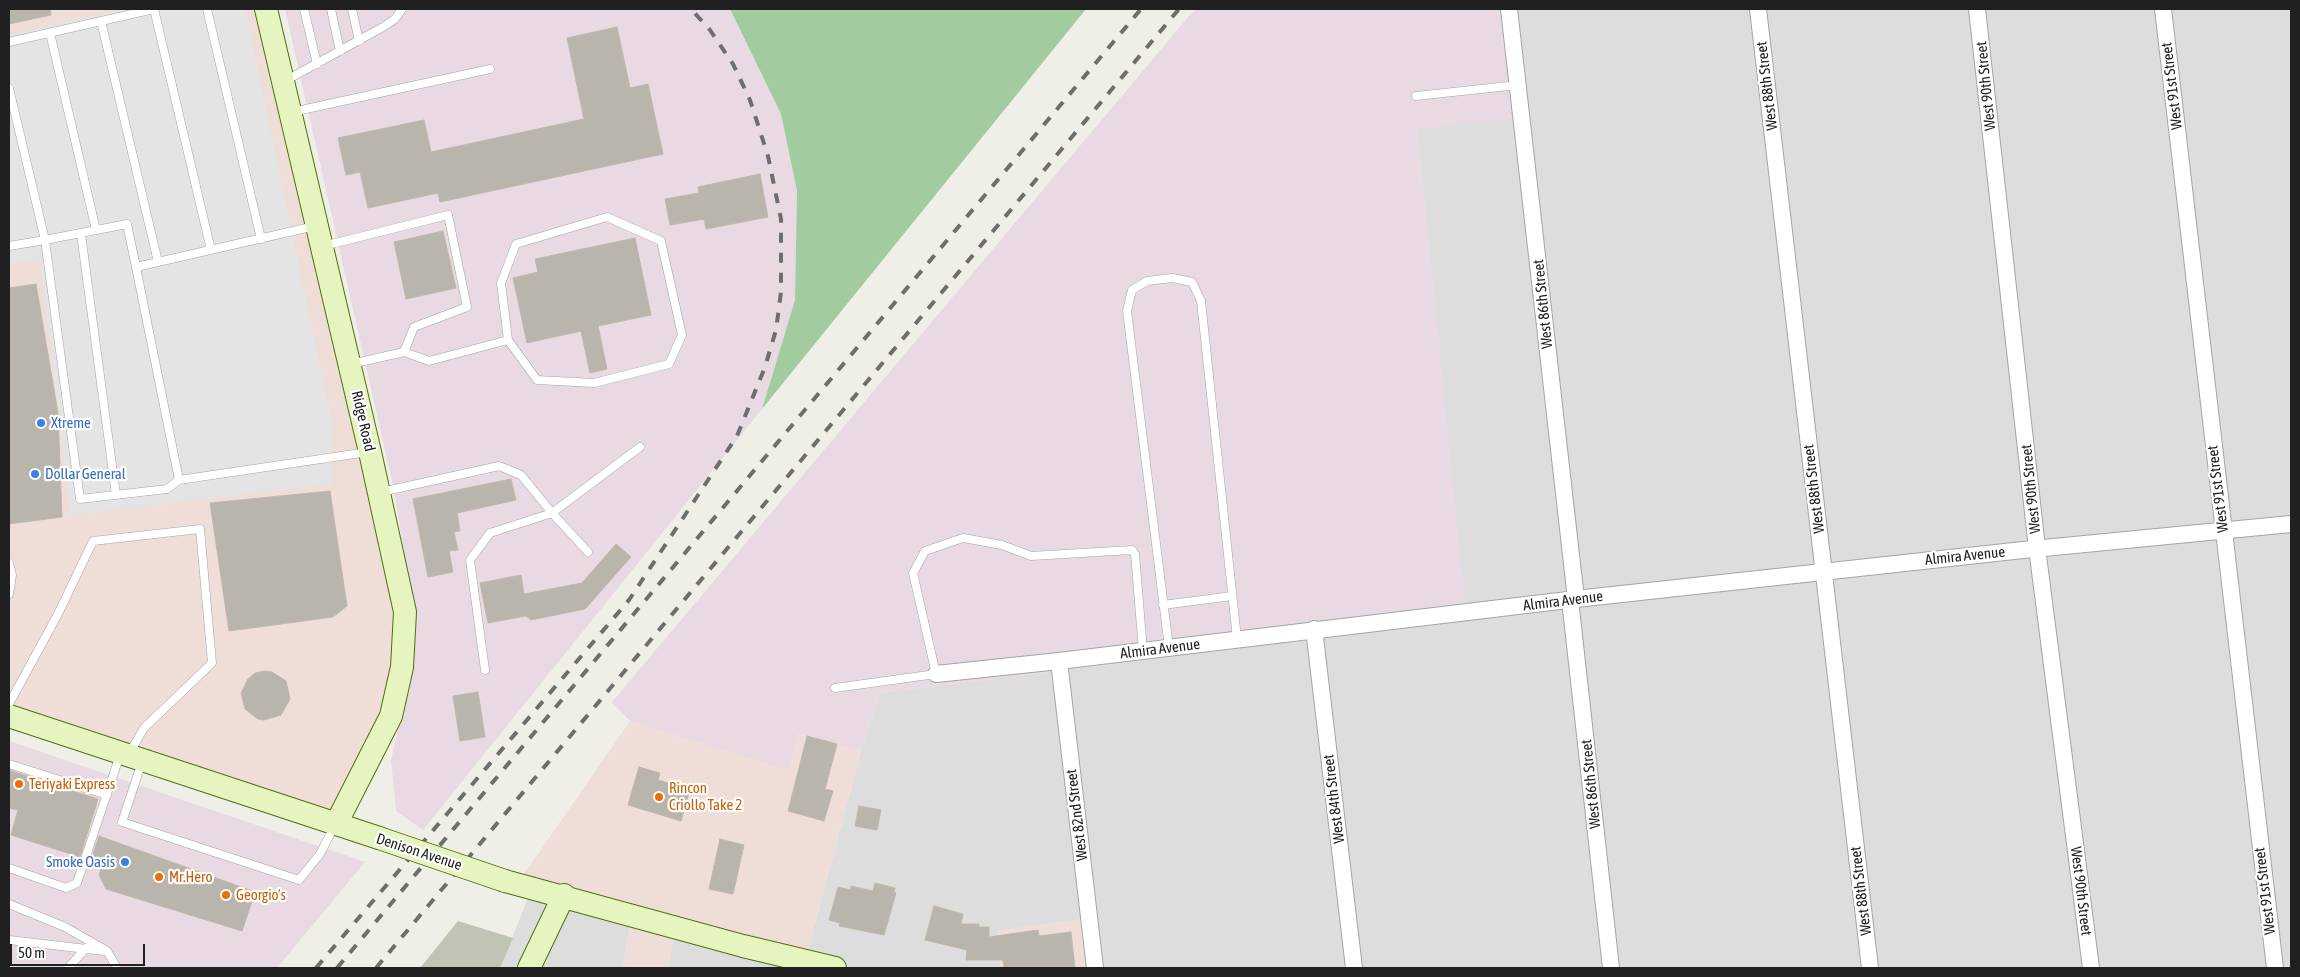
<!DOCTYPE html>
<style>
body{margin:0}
#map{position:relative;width:2300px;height:977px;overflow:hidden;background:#efefe7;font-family:"Asap Condensed",sans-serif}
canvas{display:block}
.frame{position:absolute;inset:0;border:10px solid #202020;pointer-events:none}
.scale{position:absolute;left:10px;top:944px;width:135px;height:22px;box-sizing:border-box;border:2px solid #202020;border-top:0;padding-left:6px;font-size:15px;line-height:18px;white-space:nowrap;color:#202020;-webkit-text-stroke:4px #fff;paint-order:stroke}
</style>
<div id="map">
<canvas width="2300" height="977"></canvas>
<div class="frame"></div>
<div class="scale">50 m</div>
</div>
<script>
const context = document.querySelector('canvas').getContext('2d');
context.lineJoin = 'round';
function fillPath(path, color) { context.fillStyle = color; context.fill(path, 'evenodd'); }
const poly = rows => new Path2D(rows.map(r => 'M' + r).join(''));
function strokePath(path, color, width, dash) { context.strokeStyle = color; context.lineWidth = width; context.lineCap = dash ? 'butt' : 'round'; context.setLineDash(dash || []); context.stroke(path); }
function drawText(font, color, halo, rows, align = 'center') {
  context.font = font + ' "Asap Condensed",sans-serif'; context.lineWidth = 4.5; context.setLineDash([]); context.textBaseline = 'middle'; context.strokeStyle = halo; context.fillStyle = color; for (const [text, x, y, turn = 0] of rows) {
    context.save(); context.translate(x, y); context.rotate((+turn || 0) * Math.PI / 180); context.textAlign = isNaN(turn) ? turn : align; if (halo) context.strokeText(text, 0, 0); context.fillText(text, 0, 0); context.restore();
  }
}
const residential = poly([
 [1502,9,2291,9,2291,968,1087,968,997,930,1001,968,803,968,861,751,880,693,1466,620,1417,130],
 [528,898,630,926,623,968,500,968],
 [673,938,785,968,668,968]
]);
const commercial = poly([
 [9,9,266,9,371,455,402,667,336,824,9,716],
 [630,721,788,771,799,733,861,751,803,968,785,968,674,938,668,968,623,968,630,926,511,893],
 [1082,919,1087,968,1001,968,997,930]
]);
const industrial = poly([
 [285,9,730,9,781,114,797,191,795,300,762,409,423,830,396,811,391,760,413,666,413,607,394,490],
 [1195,9,1502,9,1513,119,1417,130,1467,620,880,693,861,751,799,733,788,771,630,721,612,702],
 [9,741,365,862,277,968,9,968]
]);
const construction = poly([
 [458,921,513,938,500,968,420,968]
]);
const forest = poly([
 [730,9,1086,9,762,409,795,300,797,191,781,114]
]);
const parking = poly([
 [123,9,245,9,332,424,331,484,71,515,40,260,9,263,9,35]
]);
const building = poly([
 [9,9,50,9,51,15,9,24,9,9],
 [617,27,630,88,648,84,663,154,440,202,438,193,368,208,360,172,346,175,338,138,424,120,431,152,584,119,567,38,617,27],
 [760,174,768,217,706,229,704,219,670,225,665,199,699,193,698,187,760,174],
 [443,231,456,288,406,299,394,242,443,231],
 [635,238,651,315,598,326,607,369,590,373,581,331,527,343,513,278,538,272,535,259,635,238],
 [36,284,58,413,62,517,9,524,9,288,36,284],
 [511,479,516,500,457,513,460,531,454,532,458,550,449,551,453,572,428,577,413,499,511,479],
 [330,491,347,606,333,617,229,631,210,503,330,491],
 [616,544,631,557,585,609,531,620,526,616,488,623,480,583,521,575,524,594,582,583,616,544],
 [264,671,272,672,286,681,290,699,281,715,264,720,258,719,245,709,241,693,248,679,255,673,264,671],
 [478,692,485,737,460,741,453,696,478,692],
 [807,736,837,744,825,789,833,791,824,821,788,811,807,736],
 [639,767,660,773,658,780,690,789,681,821,628,805,639,767],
 [9,770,98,799,80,857,11,835,18,810,9,808,9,770],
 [859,806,881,810,877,830,855,826,859,806],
 [99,836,255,892,242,931,106,889,99,875,103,864,91,860,99,836],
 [720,839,744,845,733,894,709,889,720,839],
 [875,883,895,888,894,892,896,893,884,935,839,926,840,923,829,920,838,887,851,890,851,886,873,891,875,883],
 [934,906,963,914,961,924,979,924,979,927,989,927,989,937,1038,930,1039,936,1071,932,1075,968,1004,968,1003,960,966,960,967,950,925,940,934,906]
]);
const lane = poly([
 [154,9,211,250],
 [207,9,261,239],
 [304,9,317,64],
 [331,9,340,51],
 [352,9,359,41],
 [101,21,158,262],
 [50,33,96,230],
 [9,42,154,9],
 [285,81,383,27,395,19,402,9],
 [9,88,45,240,9,246],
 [1416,96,1518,85],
 [292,112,490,69],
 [315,226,136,267,179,480,368,452],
 [81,234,116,495],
 [323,246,448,215,467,307,414,327,404,352],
 [136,267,127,224,45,240,80,499,167,489,179,480],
 [351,364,404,352,429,361,508,340,501,283,516,244,607,217,661,241,682,335,669,364,594,383,537,380,508,340],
 [381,492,499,466,521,475,552,513,640,447],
 [9,563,12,575,9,594],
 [1163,605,1232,596],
 [1169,648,1127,311,1132,290,1147,281,1172,278,1192,282,1201,301,1237,639],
 [485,670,470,560,490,533,552,513,588,552],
 [835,688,936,674,913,573,925,551,963,538,1002,545,1031,556,1132,550,1135,554,1143,651],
 [9,704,58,614,93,541,200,529,212,663,144,728,129,754],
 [142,762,122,822,299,880,320,854,335,825],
 [9,764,107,795],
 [9,868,66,888,77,883,120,755],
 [9,904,65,927,107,951,117,968],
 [9,940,104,951],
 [68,968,86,948]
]);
const street = poly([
 [1509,9,1576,599],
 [1758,9,1870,968],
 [1977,9,2037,548,2091,968],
 [2163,9,2275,968],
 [1570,600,1611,968],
 [1314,629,1354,968],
 [1059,661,1095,968],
 [936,674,1059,661,1576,599,2023,550,2291,524]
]);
const secondary = poly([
 [266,9,370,452,405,612,402,667,391,716,336,824],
 [9,716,379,838],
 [505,881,743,946,835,968],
 [529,968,564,895]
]);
const rail = poly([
 [316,968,629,600,737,436,765,367,776,330,781,292,781,219,768,156,750,100,733,64,710,30,691,9],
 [337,968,1141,9],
 [376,968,1179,9]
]);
const secondaryBridge = poly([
 [379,838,505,881]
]);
const markers = [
 [41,423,5,"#3f7fe0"],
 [35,474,5,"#3f7fe0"],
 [19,784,5,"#e8710a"],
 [659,797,5,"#e8710a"],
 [125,862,5,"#3f7fe0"],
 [159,877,5,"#e8710a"],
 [226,895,5,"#e8710a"]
];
const streetNames = [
 ["West 88th Street",1767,86,-97],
 ["West 90th Street",1986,86,-96],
 ["West 91st Street",2172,86,-97],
 ["West 86th Street",1543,304,-96],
 ["Ridge Road",363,421,77],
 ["West 88th Street",1814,489,-97],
 ["West 90th Street",2031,489,-96],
 ["West 91st Street",2218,489,-97],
 ["Almira Avenue",1965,556,-6],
 ["Almira Avenue",1563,601,-7],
 ["Almira Avenue",1160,649,-7],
 ["West 86th Street",1591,784,-96],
 ["West 84th Street",1334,799,-97],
 ["West 82nd Street",1077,815,-97],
 ["Denison Avenue",419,852,18],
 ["West 88th Street",1861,891,-97],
 ["West 90th Street",2081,891,83],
 ["West 91st Street",2265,891,-97]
];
const shopNames = [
 ["Xtreme",51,423],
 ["Dollar General",45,474],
 ["Smoke Oasis",115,862,"right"]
];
const foodNames = [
 ["Teriyaki Express",29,784],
 ["Rincon",669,788],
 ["Criollo Take 2",669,805],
 ["Mr.Hero",169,877],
 ["Georgio's",236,895]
];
fillPath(residential, '#dedddd');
fillPath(commercial, '#efded8');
fillPath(industrial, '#e8d9e2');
fillPath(construction, '#c0c4b3');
fillPath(forest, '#a2cb9f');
fillPath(parking, '#e4e4e4');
fillPath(building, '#b9b5ad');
strokePath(building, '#c0b9aa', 1);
strokePath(lane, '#a4a4a4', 9);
strokePath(street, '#a4a4a4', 18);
strokePath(secondary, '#4e700e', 24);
strokePath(lane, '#fff', 8);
strokePath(street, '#fff', 16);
strokePath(secondary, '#e6f5c0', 22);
strokePath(rail, '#6e6e6e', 4, [10, 10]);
strokePath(secondaryBridge, '#4e700e', 24, []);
strokePath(secondaryBridge, '#e6f5c0', 22);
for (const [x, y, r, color] of markers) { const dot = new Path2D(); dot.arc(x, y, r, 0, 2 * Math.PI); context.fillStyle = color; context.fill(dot); strokePath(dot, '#fff', 2); }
drawText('15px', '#202020', '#fff', streetNames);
drawText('15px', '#366cbe', '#fff', shopNames, 'left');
drawText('15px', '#c56008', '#fff', foodNames, 'left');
</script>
